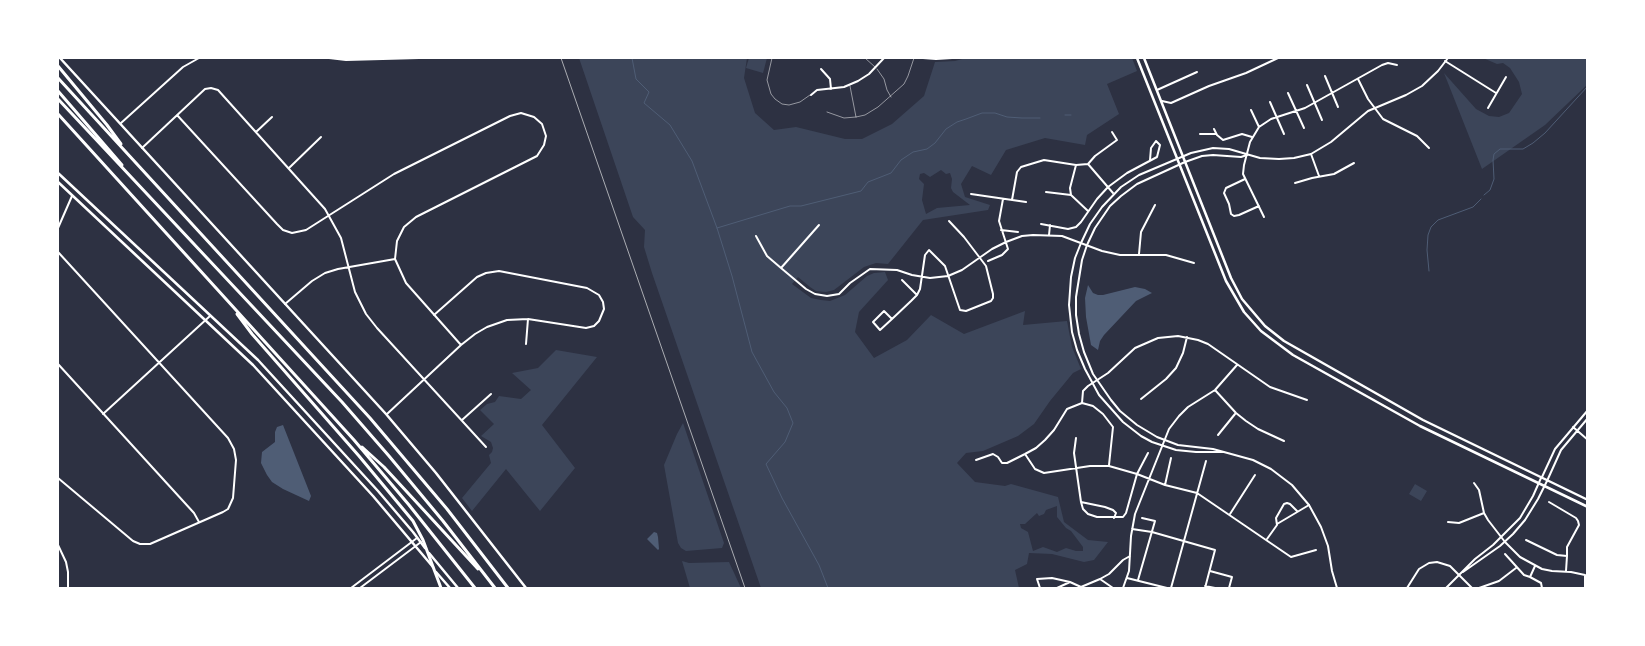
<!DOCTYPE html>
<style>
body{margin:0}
#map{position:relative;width:1645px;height:646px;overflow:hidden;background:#2d3142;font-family:"Playfair Display",serif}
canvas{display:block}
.frame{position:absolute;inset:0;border:59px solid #fff;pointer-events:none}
</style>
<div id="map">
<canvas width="1645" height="646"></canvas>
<div class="frame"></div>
</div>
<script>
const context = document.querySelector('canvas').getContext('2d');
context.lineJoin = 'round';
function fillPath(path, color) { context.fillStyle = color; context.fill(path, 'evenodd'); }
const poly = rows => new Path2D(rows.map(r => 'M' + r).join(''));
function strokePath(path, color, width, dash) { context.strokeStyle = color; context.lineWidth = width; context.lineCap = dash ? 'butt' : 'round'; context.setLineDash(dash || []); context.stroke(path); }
const green = poly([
 [579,58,747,58,744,78,755,113,774,130,796,127,845,139,862,139,892,124,924,96,935,62,955,61,966,58,1132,58,1137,71,1107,84,1119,114,1087,135,1085,145,1045,138,1006,150,991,175,972,166,961,184,965,197,990,205,988,210,923,220,888,264,876,263,864,267,834,290,826,292,816,291,810,287,798,277,792,284,811,298,821,300,830,301,845,295,867,276,874,273,885,272,888,280,859,312,855,332,874,358,907,340,931,315,964,334,1025,311,1023,325,1067,321,1072,347,1081,369,1073,373,1050,401,1034,424,1018,436,983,451,966,453,957,463,975,482,1005,486,1011,484,1058,497,1064,522,1088,540,1108,542,1094,560,1084,562,1052,554,1029,553,1027,564,1015,570,1019,588,761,588,652,273,644,247,645,230,633,217],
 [941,170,946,174,950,173,952,179,951,188,953,192,970,205,937,208,926,214,922,200,924,184,919,179,920,174,924,173,930,177],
 [1057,506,1057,517,1066,528,1071,531,1083,547,1083,551,1076,551,1066,548,1057,552,1043,547,1033,551,1028,532,1021,528,1020,524,1025,524,1037,513,1039,516,1044,514,1046,510],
 [749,58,767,58,763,73,746,68],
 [1483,58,1587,58,1588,84,1545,125,1482,169,1444,73,1476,109,1489,116,1499,117,1509,113,1522,94,1519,82,1510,68,1503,63,1497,64],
 [556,350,597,357,542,425,575,468,540,511,506,469,472,511,462,498,491,463,489,455,492,452,493,448,491,442,481,436,494,424,480,410,487,404,495,402,499,396,521,399,531,390,512,373,538,368],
 [683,423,724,543,722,548,686,551,681,548,678,543,664,465,677,434],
 [1415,484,1427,491,1421,501,1409,494],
 [682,561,689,563,729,562,741,588,690,588]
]);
const water = poly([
 [1088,285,1093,293,1098,295,1103,295,1135,287,1145,289,1152,293,1136,301,1104,335,1100,341,1098,350,1091,345,1086,317,1085,298],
 [283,425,311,496,309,501,283,489,272,482,267,475,261,463,262,452,275,442,275,432,277,427],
 [654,532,657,533,658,537,659,549,658,550,647,539]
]);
const stream = poly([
 [632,58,636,79,649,92,644,103,670,125,692,161,717,228,732,276,752,352,774,392,787,408,793,423,785,442,766,464,782,498,819,565,828,588],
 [1065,115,1071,115],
 [1484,195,1490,190,1494,179,1493,160,1494,154,1500,149,1523,149,1533,143,1545,133,1588,86],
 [717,228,790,206,801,206,861,191,868,182,891,173,901,160,913,152,927,149,935,143,946,129,957,122,966,119,982,113,995,113,1007,117,1022,118,1040,118],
 [1429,271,1427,250,1428,235,1431,227,1438,220,1473,207,1481,199]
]);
const service = poly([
 [772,58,767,80,771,94,775,99,782,104,789,105,800,102,810,95],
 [865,58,875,67],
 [877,69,884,79,887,90,891,97],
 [850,86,856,117],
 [827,112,844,118,856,117,865,115,878,107,904,84,908,76,914,58]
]);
const minor = poly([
 [329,58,346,60,419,58],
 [923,58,936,59,952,58],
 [1445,61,1496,93],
 [821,69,830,79,831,89],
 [1325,76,1338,107],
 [1358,79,1368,99,1383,119,1417,136,1429,148],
 [1307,85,1322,120],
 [1157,90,1197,72],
 [1288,93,1304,128],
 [811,95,817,90,844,87,858,81,869,74,884,58],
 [1162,101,1171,103,1209,86,1246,73,1278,58],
 [1270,102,1284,134],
 [1488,108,1506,77],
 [1251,110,1259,127],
 [177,115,277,224,283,230,292,233,306,230,394,174,510,116,521,113,534,117,542,124,546,136,544,145,537,156,416,217,404,227,397,241,395,259,406,283,461,345],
 [121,123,183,67,199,58],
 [1214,129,1217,135,1223,140,1242,134,1252,137],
 [256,132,272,117],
 [1200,134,1215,134],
 [142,148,205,89,211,88,218,90,325,209,341,238,355,292,366,314,377,328,486,447],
 [1311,154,1319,176],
 [1088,164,1113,193],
 [1076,165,1070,188,1071,195,1088,211],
 [289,168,321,137],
 [1245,179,1226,188,1224,193,1229,204,1231,214,1234,216,1239,215,1259,206],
 [1295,183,1312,178,1334,174,1354,163],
 [1046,192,1071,195],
 [971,194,1026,202],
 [1012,200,1017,172,1021,167,1044,160,1076,165,1088,164,1095,156,1117,140,1112,132],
 [1264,217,1243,174,1244,165,1250,142,1259,127,1271,119,1305,108,1382,65,1388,63,1397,65],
 [1041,224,1068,229,1076,227,1081,222,1097,199,1108,187,1127,173,1157,157,1160,145,1156,141,1151,148,1150,160],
 [819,225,781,268,806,289,815,294,827,296,839,294,850,283,870,269,897,270,912,275,930,278,948,276,962,270,992,249,1006,242,1022,236,1033,235,1062,236,1102,251,1120,255,1166,255,1194,263],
 [58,228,72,196],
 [1001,230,1018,232],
 [1049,235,1050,225],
 [756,236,767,256,781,268],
 [58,252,228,438,234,449,236,460,233,498,228,509,223,512,150,544,140,544,133,541,58,478],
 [1139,254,1141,232,1155,205],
 [988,261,1002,255,1008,249,999,221,1003,199],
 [902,280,917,295],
 [285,304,312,281,325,273,338,269,395,259],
 [892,319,884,311,873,322,880,330,892,319,911,301,917,295,920,289,925,255,929,250,945,266,960,310,966,311,991,301,993,298,993,294,986,266,964,237,949,221],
 [526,344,528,319],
 [58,364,194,513,199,522],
 [1215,390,1236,413,1246,421,1258,429,1284,441],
 [1141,399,1166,379,1176,368,1183,353,1187,337],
 [1082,403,1083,391,1088,386,1108,373,1135,348,1158,338,1178,336,1198,340,1208,344,1270,387,1307,400],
 [103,414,210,316],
 [387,414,461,345,475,334,487,327,507,320,528,319,586,328,594,326,599,321,604,309,603,302,599,295,587,288,499,271,486,273,477,277,434,315],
 [462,420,491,394],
 [1573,427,1588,440],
 [1218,435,1235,414],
 [1076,438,1074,453,1081,502,1105,507,1113,510,1116,513,1114,518],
 [1025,454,1035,469,1044,473,1090,466,1109,466,1137,474,1165,485,1197,493,1291,557,1316,550],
 [976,460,993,454,998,457,1002,463,1007,463,1025,454,1036,448,1045,440,1054,430,1067,409,1082,403,1093,406,1103,414,1113,427,1109,465],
 [1542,477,1555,449,1588,410],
 [1547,481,1561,450,1588,418],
 [1474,483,1479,490,1484,513,1488,520,1505,542,1520,557,1542,569,1552,571,1571,572,1585,575,1585,588],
 [1165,485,1171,458],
 [1081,502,1083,509,1088,514,1097,517,1123,517,1126,513,1137,474,1148,453],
 [1230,514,1255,475],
 [1448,522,1459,523,1484,513],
 [1277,524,1309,505],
 [1132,529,1152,532,1215,550,1205,588],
 [1267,539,1277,525,1276,518,1284,504,1287,503,1290,504,1297,511],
 [1526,540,1557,555,1567,556,1567,547,1579,525,1578,521,1576,518,1549,502],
 [58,545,66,562,68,572,68,588],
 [1505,554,1524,575,1530,577,1535,566],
 [1210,571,1232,577,1229,588],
 [1566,571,1567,556],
 [1530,577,1541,583,1542,588],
 [1127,578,1167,588],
 [1100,579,1109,574,1123,560,1130,556],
 [1138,580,1155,521,1142,518],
 [1205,586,1215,588],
 [1081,587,1100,579,1113,588],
 [1040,588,1037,579,1052,578,1070,582,1081,587],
 [1057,588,1070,582],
 [1123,588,1129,571,1131,536,1135,514,1169,429,1179,416,1188,407,1215,390,1237,365],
 [1171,588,1206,461],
 [1407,588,1419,569,1429,563,1437,562,1450,566,1472,588],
 [1472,588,1479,588,1499,581,1516,568]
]);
const tertiary = poly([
 [1247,155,1241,157,1213,155,1202,156,1185,162,1137,184,1121,196,1110,206,1095,228,1087,245,1082,260,1076,297,1076,315,1079,334,1084,352,1093,374,1111,400,1120,411,1137,425,1157,437,1178,445,1213,449,1253,460,1271,469,1292,485,1309,505,1321,527,1328,546,1332,571,1337,588],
 [1224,452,1196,452,1176,450,1152,442,1141,436,1123,422,1099,395,1085,369,1077,350,1072,332,1069,305,1071,277,1075,258,1081,243,1090,224,1102,207,1121,187,1139,175,1191,153,1213,148,1229,149,1260,158,1279,159,1294,158,1311,154,1331,142,1368,111,1406,95,1422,86,1438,71,1448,58],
 [1463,572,1500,546,1513,534,1525,520,1538,499,1547,481],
 [351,588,417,538],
 [360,588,421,542],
 [1446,588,1475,559,1493,545,1520,518,1533,496,1541,478]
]);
const secondary = poly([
 [60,58,386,414,436,473,526,588],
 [1137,58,1226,281,1244,312,1261,331,1293,355,1420,426,1588,507],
 [1144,58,1231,278,1242,299,1265,326,1284,341,1423,420,1588,500],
 [58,173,258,360,378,491,413,532,425,548],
 [58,182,253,365,373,496,433,567],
 [429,553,458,588],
 [436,572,450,588]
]);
const motorway = poly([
 [58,66,107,125,121,144],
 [58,78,370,418,447,509,508,588],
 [58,91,122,165],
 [58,99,342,402,389,456,443,521,495,588],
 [58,114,354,440,409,505,475,588],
 [237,314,252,334,359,456,413,521,423,540,441,588],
 [362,447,384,467,478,569]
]);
const rail = poly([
 [561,58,745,588]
]);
fillPath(green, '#3c4559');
fillPath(water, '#4f5d75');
strokePath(stream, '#4f5d75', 1);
strokePath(service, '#fff', 0.5);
strokePath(minor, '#fff', 2);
strokePath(tertiary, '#fff', 2);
strokePath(secondary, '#fff', 2.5);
strokePath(motorway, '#fff', 3);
strokePath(rail, '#abadb3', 1);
</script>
